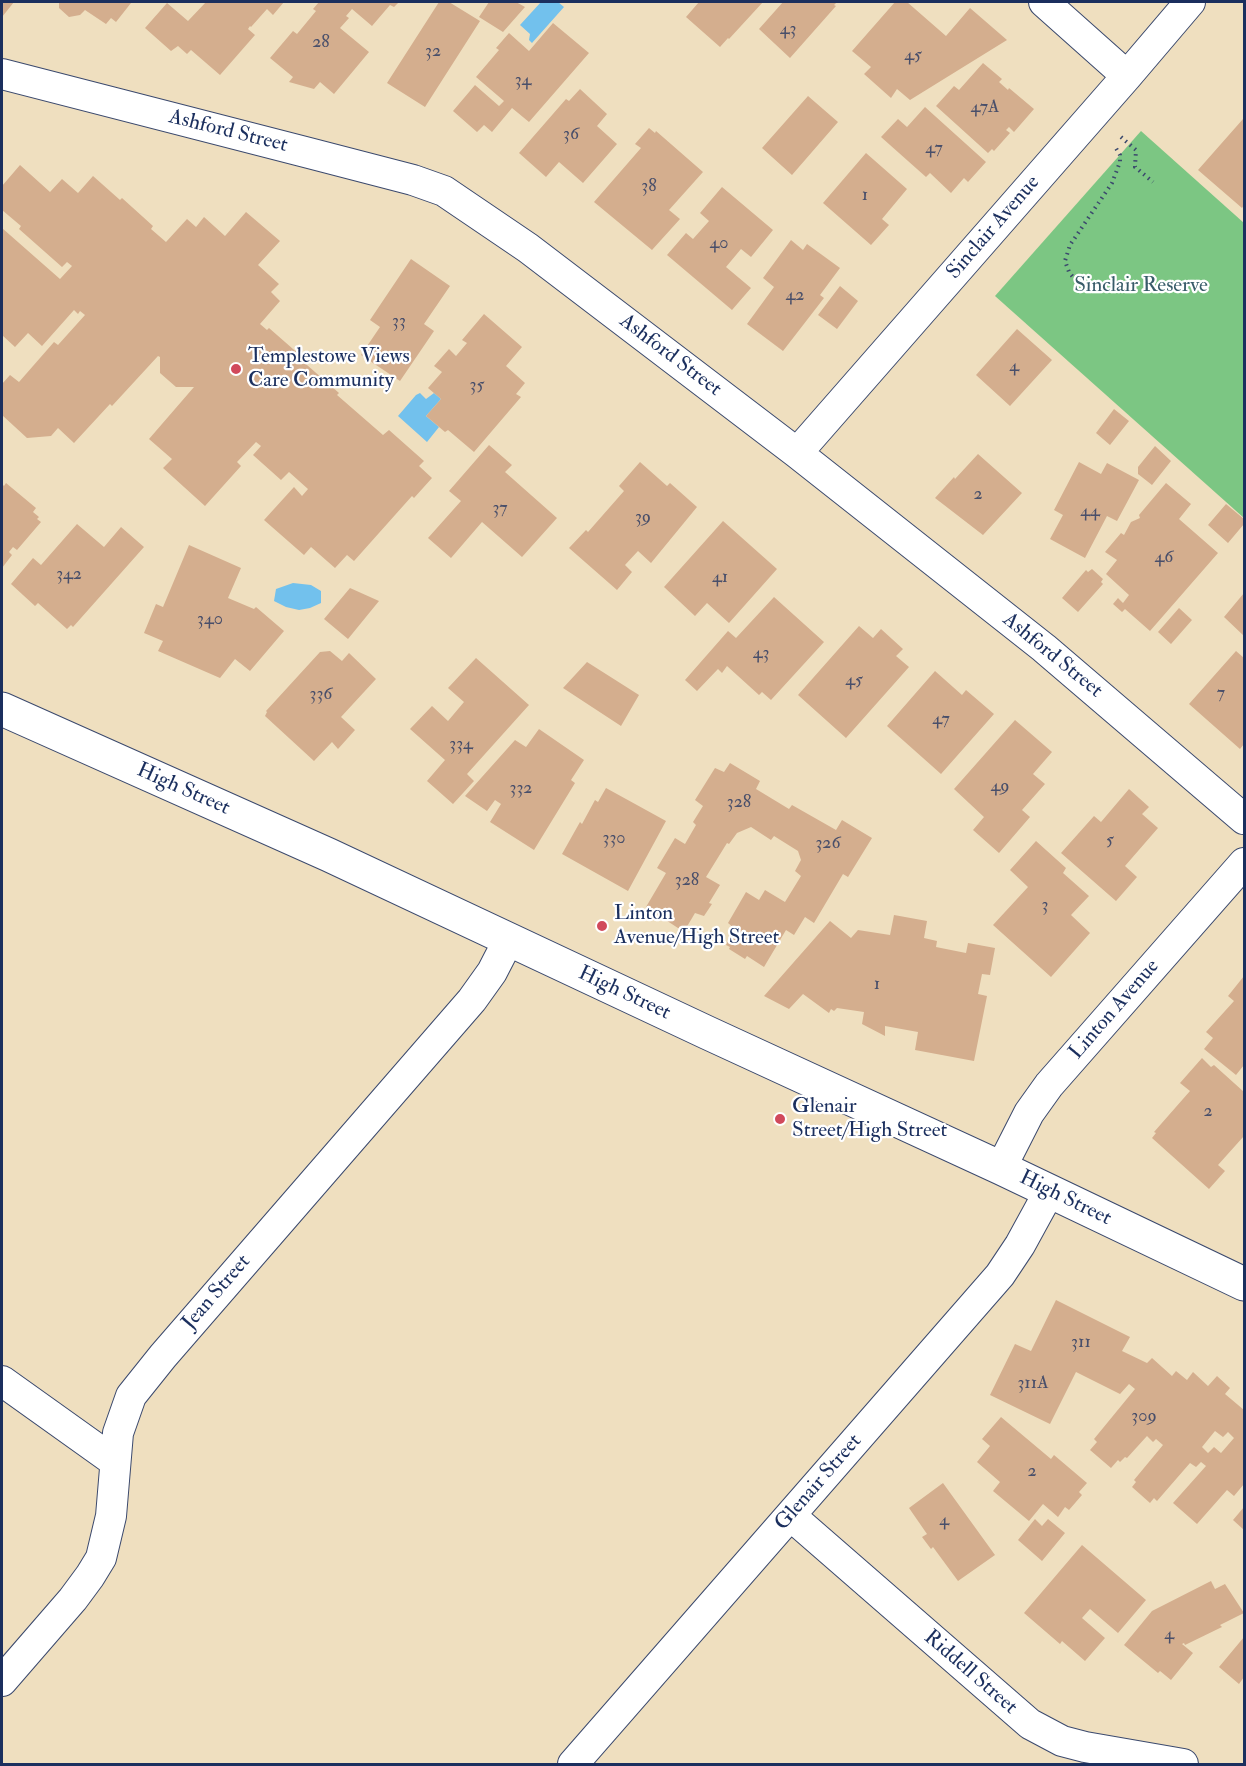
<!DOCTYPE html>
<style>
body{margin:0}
#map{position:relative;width:1246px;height:1766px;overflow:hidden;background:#efdfbf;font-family:"IM FELL Double Pica",serif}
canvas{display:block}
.frame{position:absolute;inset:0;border:3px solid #1b2f5e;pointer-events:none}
</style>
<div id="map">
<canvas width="1246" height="1766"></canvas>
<div class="frame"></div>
</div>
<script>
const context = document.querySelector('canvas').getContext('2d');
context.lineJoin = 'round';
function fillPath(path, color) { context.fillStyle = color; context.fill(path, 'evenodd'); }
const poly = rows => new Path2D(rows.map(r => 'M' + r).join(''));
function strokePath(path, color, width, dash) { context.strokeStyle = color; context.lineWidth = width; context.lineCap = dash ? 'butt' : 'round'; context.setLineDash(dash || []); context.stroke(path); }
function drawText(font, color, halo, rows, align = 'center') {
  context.font = font + ' "IM FELL Double Pica",serif'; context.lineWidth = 4.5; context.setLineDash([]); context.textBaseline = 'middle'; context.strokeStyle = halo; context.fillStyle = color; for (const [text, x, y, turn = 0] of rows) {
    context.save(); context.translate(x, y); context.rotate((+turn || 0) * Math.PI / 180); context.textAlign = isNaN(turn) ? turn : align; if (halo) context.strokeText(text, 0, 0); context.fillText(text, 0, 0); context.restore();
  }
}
const green = poly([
 [1141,131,1244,223,1244,518,995,296]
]);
const water = poly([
 [541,2,558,2,564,7,532,43,529,40,530,34,520,25],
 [420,393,426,399,434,393,441,399,426,416,439,427,427,442,398,416,416,395],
 [293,583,311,585,321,591,321,603,310,608,299,610,286,607,274,601,276,589]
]);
const building = poly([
 [2,2,14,2,2,17],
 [59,2,129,2,131,3,116,22,111,18,106,24,85,10,80,15,69,17,59,8],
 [206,2,284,2,273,15,267,9,251,27,250,26,248,29,255,35,220,75,191,50,187,54,178,46,171,51,145,28,167,3,188,21],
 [319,2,399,2,394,7,390,5,372,26,352,9,346,16,349,18,340,28,369,52,334,94,320,82,314,89,289,82,293,77,270,58,293,31,297,34,316,11,313,9],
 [439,2,449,2,480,21,425,107,387,83],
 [489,2,516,2,525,7,503,32,479,17],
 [699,2,763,2,729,39,728,38,720,47,686,17],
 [783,2,837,2,834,5,836,6,790,58,759,29],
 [895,2,907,2,946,36,970,8,1007,40,910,100,897,89,891,98,864,74,871,67,852,51],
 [553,23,589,53,529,122,512,108,492,132,484,125,477,132,453,111,475,85,499,106,504,101,476,77,499,50,496,48,509,33,529,51],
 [983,63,1002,79,999,82,1008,90,1009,88,1034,109,1014,132,1009,127,1006,130,1010,133,994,151,992,149,988,153,936,106,954,86,959,90],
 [580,89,607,114,597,126,617,144,583,183,559,162,546,177,519,153,566,99,569,101],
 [808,96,838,122,792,175,762,148],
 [925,107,986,162,968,182,964,178,951,193,930,173,926,177,881,137,898,119,907,127],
 [1243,119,1244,205,1242,208,1198,170],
 [649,128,655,133,656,131,703,172,669,210,680,219,652,250,594,202,641,148,635,144],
 [866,153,907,189,882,219,889,225,871,245,823,203],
 [20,165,50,192,62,179,78,193,93,176,120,200,122,198,153,226,151,229,166,242,187,219,196,227,204,217,225,236,246,212,280,241,258,265,279,284,271,292,280,301,260,324,267,330,269,328,301,356,299,358,339,393,337,395,383,435,389,430,424,461,419,466,432,478,414,498,412,496,354,561,347,555,335,568,311,547,304,555,264,520,294,487,302,496,308,489,289,472,281,480,253,455,261,446,256,442,237,462,241,466,205,506,163,468,172,459,149,439,194,387,176,387,160,373,160,357,158,356,112,406,110,404,74,443,58,428,51,436,27,438,2,415,2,384,10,375,19,382,54,342,58,345,85,315,80,311,78,314,74,310,42,346,28,333,15,347,2,335,2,228,60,279,72,266,67,262,62,267,19,229,21,226,2,210,2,186],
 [722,187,773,230,751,257,741,249,726,267,751,288,732,310,667,255,686,233,693,239,709,221,700,213],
 [791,240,803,250,807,244,840,268,820,295,824,298,783,351,747,324,774,287,763,278],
 [411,259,450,286,424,324,434,331,400,381,361,355,380,327,370,320],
 [840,286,858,301,837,329,818,315],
 [484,314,522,347,506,366,525,383,516,394,521,397,474,452,448,430,445,432,426,416,441,399,428,388,442,372,434,366,449,349,456,356,467,343,462,340],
 [1017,329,1052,360,1010,406,976,375],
 [1114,409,1129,421,1110,445,1096,433],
 [489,445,512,465,505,472,557,518,522,557,482,522,451,558,428,538,461,501,449,491],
 [1155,446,1171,461,1152,485,1138,474,1138,467],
 [978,454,1022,493,983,535,935,498,954,477,955,479],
 [640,462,667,486,670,483,697,507,651,563,638,551,625,565,632,572,617,590,569,548,586,530,588,532,624,491,619,486],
 [1079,462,1101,474,1107,463,1139,480,1117,521,1107,516,1085,558,1050,539,1063,515,1054,510],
 [6,483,36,508,33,512,39,517,37,519,41,522,17,550,13,547,9,552,12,555,2,568,2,484,4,486],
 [1166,483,1191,504,1179,519,1218,553,1150,631,1125,609,1122,612,1113,604,1118,598,1123,603,1129,595,1106,574,1117,560,1105,552,1121,533,1124,535,1131,522,1140,518,1139,515],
 [1226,504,1244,519,1244,524,1228,543,1208,525],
 [723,521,777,569,729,623,707,603,695,616,664,587],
 [77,524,104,547,121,527,144,547,73,627,71,625,67,629,38,603,35,606,11,584,33,558,41,565],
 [189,545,241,568,228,598,254,609,256,607,284,631,250,671,235,659,220,678,158,651,163,641,144,633,156,604,163,607],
 [1092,569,1103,579,1101,582,1103,584,1078,612,1062,598,1086,570,1088,572],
 [350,588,379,601,348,639,324,619],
 [1244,593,1244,636,1224,617],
 [774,597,824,642,771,700,762,692,759,695,727,666,722,673,718,669,697,691,685,680,728,631,736,638],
 [1179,608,1192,620,1171,644,1158,632],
 [859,626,873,638,881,629,903,649,896,656,909,667,846,738,798,695],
 [330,651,342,661,349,653,376,679,341,717,355,730,338,749,332,742,314,761,265,716,267,712,266,711,320,652],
 [1236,651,1244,658,1244,744,1240,749,1189,704],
 [476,658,529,705,467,774,474,781,453,804,427,781,445,760,410,729,432,706,448,721,464,702,448,688],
 [587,662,639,695,621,726,563,688],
 [935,671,962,695,966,690,994,714,941,774,887,726],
 [1015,720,1052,752,1033,774,1045,784,1022,810,1030,817,999,853,973,830,984,817,954,789],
 [539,729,584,760,571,780,575,783,534,850,490,822,501,804,495,800,487,811,465,796,515,740,526,747],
 [730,763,760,781,756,789,789,809,792,805,836,830,842,820,872,838,848,877,843,874,814,923,805,917,794,935,786,930,764,967,747,956,745,959,729,949,730,947,726,945,735,929,728,923,746,892,759,900,765,890,785,902,801,876,795,871,801,860,798,851,774,836,771,840,751,827,737,833,729,844,727,843,706,877,720,885,709,903,712,904,704,916,695,913,685,930,682,928,681,930,646,907,666,873,657,868,675,838,685,844,696,825,693,822,703,806,695,800,715,768,724,772],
 [606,788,666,821,628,891,562,854,580,822,582,824,595,800,598,802],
 [1129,789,1149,807,1142,814,1158,828,1125,866,1137,877,1116,901,1061,853,1094,816,1101,822],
 [1036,841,1066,868,1063,873,1089,896,1071,915,1090,933,1051,977,993,925,1028,887,1010,870],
 [894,915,927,921,924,938,937,941,936,947,966,953,968,943,995,948,990,975,982,974,978,994,987,996,974,1061,915,1050,918,1032,885,1026,885,1036,862,1024,864,1012,837,1008,834,1011,831,1009,829,1013,803,994,789,1009,764,996,830,921,851,938,858,930,890,935],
 [1244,976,1244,1065,1236,1075,1204,1049,1213,1038,1206,1032,1234,1001,1228,996],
 [1202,1058,1211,1067,1214,1065,1244,1092,1244,1136,1218,1165,1225,1171,1209,1189,1152,1138,1156,1133,1154,1132,1190,1091,1180,1083],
 [1056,1300,1130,1337,1122,1351,1147,1363,1152,1358,1172,1376,1176,1371,1187,1380,1193,1372,1208,1386,1217,1376,1230,1388,1225,1394,1244,1410,1244,1484,1234,1496,1227,1490,1197,1524,1173,1503,1206,1466,1201,1462,1196,1467,1190,1463,1157,1501,1154,1498,1150,1503,1132,1487,1136,1482,1134,1480,1163,1445,1156,1439,1153,1442,1147,1436,1127,1458,1125,1457,1120,1462,1118,1460,1111,1468,1090,1450,1097,1442,1094,1439,1135,1389,1129,1384,1120,1394,1076,1372,1050,1424,990,1395,1015,1344,1031,1351],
 [1215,1431,1223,1437,1228,1432,1234,1438,1221,1453,1214,1447,1208,1453,1202,1447],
 [1001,1417,1051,1459,1054,1455,1087,1483,1079,1492,1082,1495,1069,1510,1065,1507,1058,1517,1043,1504,1029,1521,993,1491,1000,1482,977,1462,990,1446,982,1439],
 [943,1483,995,1555,958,1581,933,1547,931,1549,922,1537,927,1534,909,1508],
 [1244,1507,1244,1530,1233,1520],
 [1035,1519,1042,1526,1048,1519,1065,1533,1042,1561,1018,1540],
 [1082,1545,1146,1600,1118,1633,1090,1609,1082,1618,1105,1638,1085,1661,1062,1641,1060,1644,1024,1613],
 [1211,1581,1215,1589,1225,1584,1244,1613,1220,1625,1222,1627,1185,1645,1184,1643,1182,1644,1193,1653,1171,1680,1160,1671,1158,1673,1124,1645,1152,1611],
 [1244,1637,1244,1677,1239,1684,1219,1667]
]);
const path = poly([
 [1121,137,1136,150,1135,167,1153,182],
 [1076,281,1069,272,1065,261,1070,245,1112,183,1120,162,1120,155,1114,145]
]);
const minor = poly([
 [1044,2,1127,76],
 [2,74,309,153,413,180,444,191,528,248,797,453,1044,648,1244,819],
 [797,453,1127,76,1190,2],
 [1001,1168,1029,1113,1049,1085,1244,863],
 [2,1381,114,1461],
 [791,1516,1030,1724,1062,1741,1085,1747,1183,1764],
 [2,1681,73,1599,90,1576,101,1558,111,1516,118,1433,131,1396,163,1356,472,1000,492,972,509,939],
 [573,1764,1000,1275,1020,1245,1049,1192]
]);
const secondary = poly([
 [2,709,329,855,708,1033,1001,1168,1244,1284]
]);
const markers = [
 [236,369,6,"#d1495b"],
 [602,926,6,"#d1495b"],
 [780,1119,6,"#d1495b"]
];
const numberNames = [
 ["43",788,30],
 ["28",321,43],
 ["32",433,52],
 ["45",913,56],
 ["34",523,81],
 ["47A",985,108],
 ["36",571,135],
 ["47",934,149],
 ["38",649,187],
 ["1",865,196],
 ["40",719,244],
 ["42",795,296],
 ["33",399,322],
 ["4",1014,367],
 ["35",477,386],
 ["2",978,495],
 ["37",500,509],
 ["44",1090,512],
 ["39",643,518],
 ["46",1164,558],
 ["342",69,575],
 ["41",720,578],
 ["340",210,620],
 ["43",761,654],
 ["45",854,681],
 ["7",1221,694],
 ["336",321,695],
 ["47",941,720],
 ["334",461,745],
 ["49",1000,787],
 ["332",521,789],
 ["328",739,803],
 ["330",614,839],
 ["5",1110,841],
 ["326",828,844],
 ["328",687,881],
 ["3",1045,906],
 ["1",877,985],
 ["2",1208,1112],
 ["311",1081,1343],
 ["311A",1033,1384],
 ["309",1144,1417],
 ["2",1032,1472],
 ["4",944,1521],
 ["4",1169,1635]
];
const streetNames = [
 ["Ashford Street",228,132,14],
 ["Sinclair Avenue",994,228,-49],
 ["Ashford Street",670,356,37],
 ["Ashford Street",1052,656,39],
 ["High Street",183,790,24],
 ["High Street",624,994,25],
 ["Linton Avenue",1115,1010,-49],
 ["High Street",1065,1199,26],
 ["Jean Street",217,1293,-49],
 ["Glenair Street",819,1483,-49],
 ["Riddell Street",970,1673,41]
];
const parkNames = [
 ["Sinclair Reserve",1141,286]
];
const poiNames = [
 ["Templestowe Views",248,357],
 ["Care Community",248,381],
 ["Linton",614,914],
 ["Avenue/High Street",614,938],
 ["Glenair",792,1107],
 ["Street/High Street",792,1131]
];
fillPath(green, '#7cc683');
fillPath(water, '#72c1ed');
fillPath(building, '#d4ae8e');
strokePath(minor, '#3b496d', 32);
strokePath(secondary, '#3b496d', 35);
strokePath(path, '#3b496d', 4, [1.5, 4.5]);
strokePath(minor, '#fff', 30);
strokePath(secondary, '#fff', 33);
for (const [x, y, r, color] of markers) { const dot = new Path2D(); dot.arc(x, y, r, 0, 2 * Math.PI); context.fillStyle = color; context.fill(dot); strokePath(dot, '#fff', 2); }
drawText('18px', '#494f6a', null, numberNames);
drawText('21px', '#1b2f5e', '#fff', streetNames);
drawText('21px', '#385c69', '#fff', parkNames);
drawText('21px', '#1b2f5e', '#fff', poiNames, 'left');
</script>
